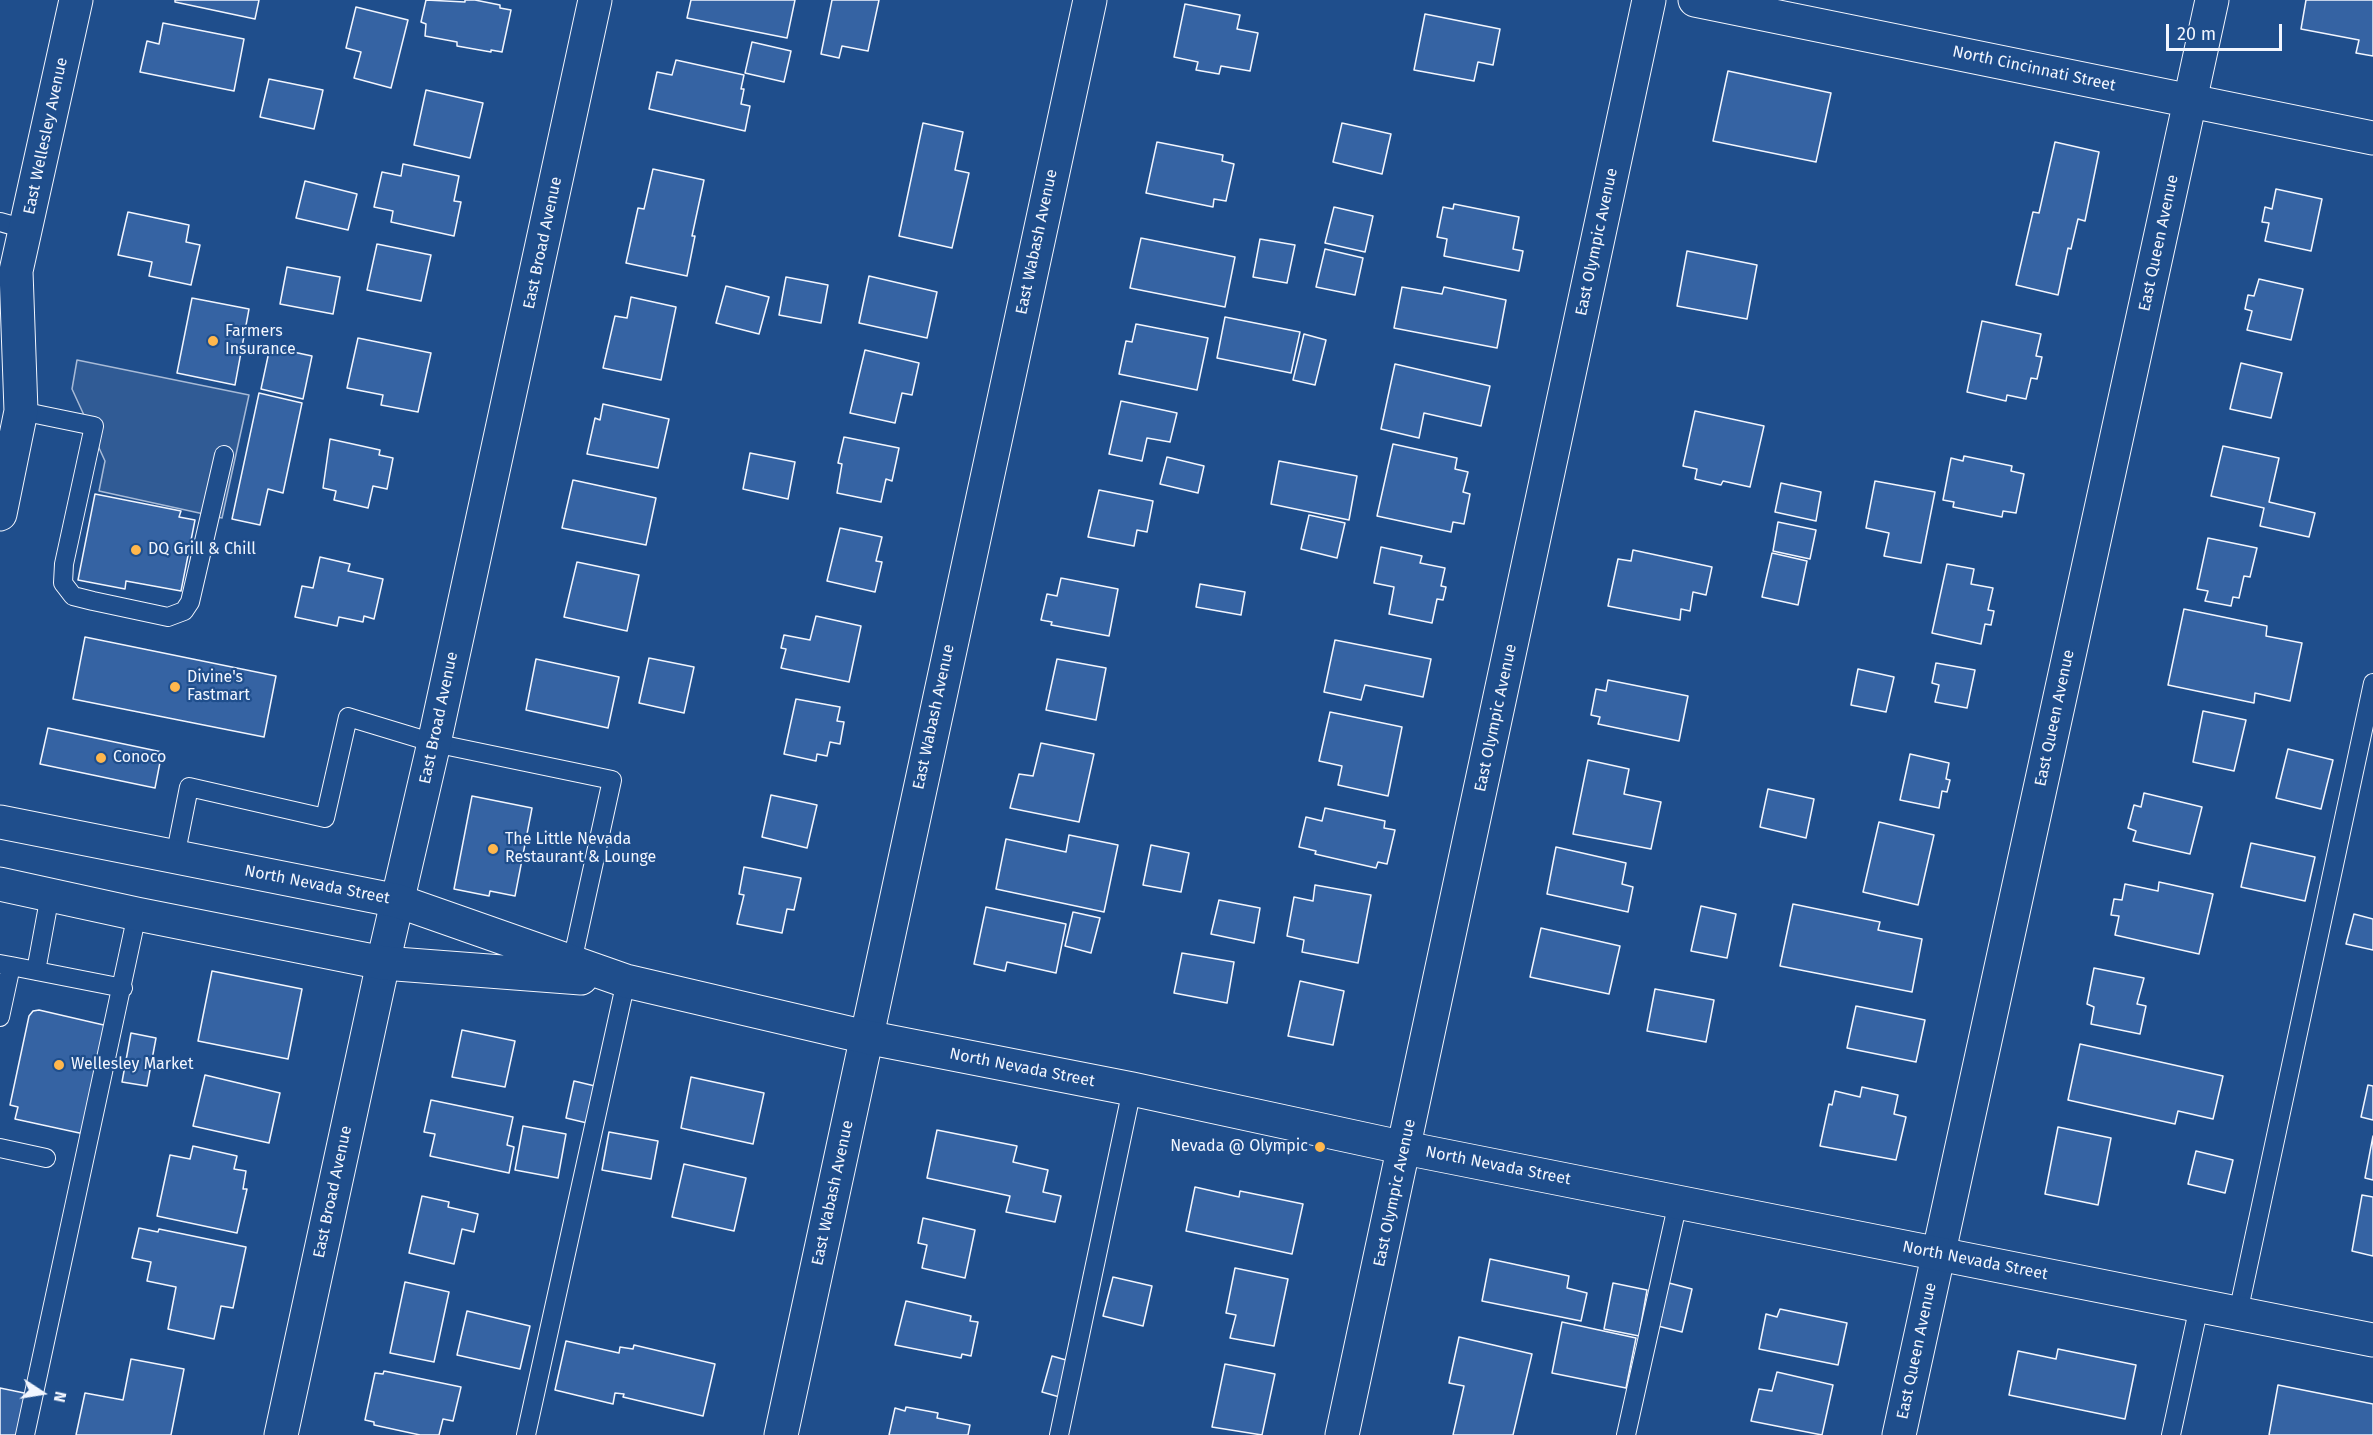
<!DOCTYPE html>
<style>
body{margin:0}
#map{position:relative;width:2373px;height:1435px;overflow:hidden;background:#1f4e8c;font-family:"Fira Sans",sans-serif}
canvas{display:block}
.north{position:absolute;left:12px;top:1363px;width:60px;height:60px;-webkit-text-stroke:4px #1f4e8c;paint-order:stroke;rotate:102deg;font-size:16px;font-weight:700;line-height:24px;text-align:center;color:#f2f6ff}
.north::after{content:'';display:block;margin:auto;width:21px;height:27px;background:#f2f6ff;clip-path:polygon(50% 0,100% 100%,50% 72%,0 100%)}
.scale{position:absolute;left:2166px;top:24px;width:116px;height:27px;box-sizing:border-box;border:3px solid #f2f6ff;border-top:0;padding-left:8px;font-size:18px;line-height:21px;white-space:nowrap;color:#f2f6ff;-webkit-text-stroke:4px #1f4e8c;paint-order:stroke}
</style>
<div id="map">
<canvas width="2373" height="1435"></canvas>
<div class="north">N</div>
<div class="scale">20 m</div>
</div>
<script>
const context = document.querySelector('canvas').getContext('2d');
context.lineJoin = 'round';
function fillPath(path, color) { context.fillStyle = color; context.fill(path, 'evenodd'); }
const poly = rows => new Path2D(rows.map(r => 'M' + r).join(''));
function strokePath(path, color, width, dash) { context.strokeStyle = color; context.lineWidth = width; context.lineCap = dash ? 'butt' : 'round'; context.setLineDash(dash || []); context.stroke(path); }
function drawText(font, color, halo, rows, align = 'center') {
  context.font = font + ' "Fira Sans",sans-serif'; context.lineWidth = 4.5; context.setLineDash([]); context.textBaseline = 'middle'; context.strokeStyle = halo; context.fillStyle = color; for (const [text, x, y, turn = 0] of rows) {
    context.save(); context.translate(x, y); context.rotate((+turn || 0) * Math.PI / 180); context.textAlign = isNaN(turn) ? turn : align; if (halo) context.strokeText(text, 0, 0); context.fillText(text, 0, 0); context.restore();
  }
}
const built = poly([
 [77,360,249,395,222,518,99,491,105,461,72,389,77,360]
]);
const building = poly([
 [175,0,259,0,255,19,175,2,175,0],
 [426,0,465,2,465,0,475,0,500,5,500,8,511,10,502,52,491,50,491,52,457,46,457,42,425,36,426,24,421,22,426,0],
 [691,0,795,0,787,38,687,18,691,0],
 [832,0,879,0,868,51,842,46,839,58,821,54,832,0],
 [2306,0,2373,0,2373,56,2356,53,2359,40,2301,29,2306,0],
 [1185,4,1240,15,1237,29,1258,33,1250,71,1221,66,1219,74,1196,70,1198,62,1174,57,1185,4],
 [356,7,408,20,391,88,354,78,361,52,346,48,356,7],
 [1425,14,1500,29,1493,65,1478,62,1474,81,1414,70,1425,14],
 [163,23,244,39,234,91,140,72,147,41,159,44,163,23],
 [752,42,791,51,784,82,745,73,752,42],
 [676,60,744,75,741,89,744,89,741,104,750,106,745,131,649,109,657,72,672,75,676,60],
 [1728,71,1831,93,1816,162,1713,141,1728,71],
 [269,79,323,90,314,129,260,117,269,79],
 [426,90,483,103,470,158,414,145,426,90],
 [923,123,963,132,955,170,969,173,952,248,899,236,923,123],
 [1342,123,1391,134,1382,174,1333,162,1342,123],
 [1157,142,1223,155,1222,161,1234,164,1226,201,1214,199,1213,207,1146,193,1157,142],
 [2055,142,2099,152,2085,221,2078,219,2071,249,2068,248,2058,295,2016,285,2033,212,2039,213,2055,142],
 [403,164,459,176,454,201,461,202,454,236,391,222,393,211,374,207,382,172,401,176,403,164],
 [653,169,704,180,692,236,695,236,687,276,626,263,638,208,644,209,653,169],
 [305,181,357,194,348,230,296,218,305,181],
 [2276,189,2322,199,2311,251,2265,241,2269,223,2262,222,2265,207,2272,209,2276,189],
 [1454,204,1519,217,1513,249,1523,251,1519,271,1444,256,1447,239,1437,237,1443,207,1453,209,1454,204],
 [1334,207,1373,216,1365,252,1325,243,1334,207],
 [128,212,189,225,186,242,200,245,191,285,149,276,152,262,118,255,128,212],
 [1141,238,1235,257,1225,307,1130,288,1141,238],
 [1260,239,1295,245,1287,283,1253,277,1260,239],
 [377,244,431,255,421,301,367,290,377,244],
 [1325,249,1363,258,1355,295,1316,287,1325,249],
 [1687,251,1757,265,1747,319,1677,306,1687,251],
 [287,267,340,277,333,314,280,304,287,267],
 [869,276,937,292,927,338,859,323,869,276],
 [786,277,828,285,821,323,779,315,786,277],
 [2259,279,2303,289,2291,340,2247,330,2252,311,2245,309,2248,295,2254,296,2259,279],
 [726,286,769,297,759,334,716,323,726,286],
 [1402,287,1442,294,1444,287,1506,300,1497,348,1394,328,1402,287],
 [631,297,676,307,661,380,603,368,615,316,627,318,631,297],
 [192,298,249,309,235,385,177,373,192,298],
 [1225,317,1300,332,1291,373,1217,358,1225,317],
 [1982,321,2041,334,2036,356,2042,357,2037,379,2031,378,2026,399,2007,395,2006,401,1967,392,1982,321],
 [1136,324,1208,338,1197,390,1119,374,1126,341,1132,342,1136,324],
 [1304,334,1326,340,1315,385,1293,380,1304,334],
 [358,338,431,353,418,412,381,405,383,395,347,388,358,338],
 [270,347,312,356,303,399,261,389,270,347],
 [865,350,919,363,912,395,902,393,895,423,850,413,865,350],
 [2241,363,2282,373,2271,418,2230,409,2241,363],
 [1395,364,1490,386,1481,426,1424,413,1419,438,1381,429,1395,364],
 [259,393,302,403,283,493,268,489,260,525,232,519,259,393],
 [1121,401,1177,413,1170,442,1147,438,1142,461,1109,454,1121,401],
 [603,404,669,419,658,468,587,454,595,418,600,420,603,404],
 [1695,411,1764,426,1750,487,1723,481,1721,485,1695,479,1697,469,1683,466,1695,411],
 [844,437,899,448,892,481,886,479,881,502,837,493,842,464,838,463,844,437],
 [330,439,380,450,379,455,393,458,387,489,373,486,368,508,334,500,336,491,323,488,330,439],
 [1393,444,1457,458,1455,469,1468,472,1463,492,1470,494,1464,524,1453,522,1451,532,1377,516,1393,444],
 [2223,446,2279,458,2269,502,2315,513,2309,537,2260,526,2264,508,2211,496,2223,446],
 [750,453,795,462,788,499,743,489,750,453],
 [1964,456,2012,466,2011,471,2024,474,2016,513,2003,511,2002,517,1953,507,1954,502,1943,500,1951,458,1963,461,1964,456],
 [1167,457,1204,466,1198,493,1160,484,1167,457],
 [1279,461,1357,476,1349,520,1271,504,1279,461],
 [573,480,656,498,646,545,562,528,573,480],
 [1875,481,1935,492,1921,563,1884,556,1889,533,1866,528,1875,481],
 [1781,483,1821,492,1816,521,1775,512,1781,483],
 [1099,490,1153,501,1147,532,1137,530,1134,546,1088,537,1099,490],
 [95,494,181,511,179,517,195,520,181,591,126,581,125,589,78,580,95,494],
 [1309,515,1345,523,1337,558,1301,549,1309,515],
 [1778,522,1816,530,1810,559,1773,551,1778,522],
 [840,528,882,537,876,561,882,562,875,592,827,581,840,528],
 [2208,538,2257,548,2250,577,2244,576,2239,598,2233,597,2231,606,2205,601,2208,591,2197,589,2208,538],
 [1381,547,1422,556,1420,563,1445,568,1441,586,1446,587,1443,600,1437,599,1432,623,1389,614,1394,587,1374,583,1381,547],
 [1633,550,1712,567,1706,595,1693,592,1690,611,1681,609,1680,620,1608,606,1618,559,1631,561,1633,550],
 [1772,553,1807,561,1798,605,1762,597,1772,553],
 [320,557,350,564,348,571,383,579,374,619,364,616,363,622,339,617,337,626,295,617,302,586,313,588,320,557],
 [577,562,639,575,627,631,564,617,577,562],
 [1947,564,1974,569,1971,584,1993,588,1988,610,1994,611,1991,625,1985,624,1981,644,1932,633,1947,564],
 [1061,578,1118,589,1109,636,1051,625,1052,622,1041,620,1047,594,1057,596,1061,578],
 [1200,584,1245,592,1241,615,1196,607,1200,584],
 [2184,609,2267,626,2266,636,2302,643,2290,701,2255,693,2254,703,2168,685,2184,609],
 [816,616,861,626,849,682,781,668,786,649,781,648,784,635,810,640,816,616],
 [85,637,276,676,264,737,73,699,85,637],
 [1335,640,1431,659,1423,697,1365,685,1361,700,1324,692,1335,640],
 [649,658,694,667,684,713,639,703,649,658],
 [536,659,619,677,608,728,526,710,536,659],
 [1057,659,1106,668,1096,720,1046,710,1057,659],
 [1936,663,1975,670,1967,708,1935,702,1939,685,1932,683,1936,663],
 [1858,669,1894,677,1886,712,1851,705,1858,669],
 [1608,680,1688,696,1679,741,1598,724,1600,717,1591,715,1596,689,1606,691,1608,680],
 [796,699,840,707,837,721,844,722,840,744,830,742,827,756,817,754,816,761,784,754,796,699],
 [2203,711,2246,720,2234,771,2193,762,2203,711],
 [1330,712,1402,727,1388,796,1338,785,1342,766,1319,761,1330,712],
 [48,728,162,752,155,788,40,764,48,728],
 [1041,743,1094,754,1079,822,1010,808,1019,774,1033,776,1041,743],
 [2288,749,2333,760,2321,809,2276,798,2288,749],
 [1910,754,1949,763,1946,779,1950,780,1947,792,1942,791,1939,808,1900,800,1910,754],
 [1588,760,1629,769,1624,794,1661,802,1651,849,1573,834,1588,760],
 [1768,789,1814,799,1806,838,1760,827,1768,789],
 [2144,793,2202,807,2190,854,2133,841,2136,831,2128,828,2134,805,2141,807,2144,793],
 [771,795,817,805,807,848,762,837,771,795],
 [472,796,532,808,515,896,490,891,489,896,454,889,472,796],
 [1325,808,1385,821,1384,828,1395,830,1387,864,1378,862,1376,868,1315,854,1316,851,1299,847,1306,817,1322,821,1325,808],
 [1879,822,1934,835,1918,905,1863,892,1879,822],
 [1069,835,1118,845,1104,912,996,889,1006,839,1066,852,1069,835],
 [2251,843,2315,857,2305,901,2241,887,2251,843],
 [1151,845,1189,853,1181,892,1143,885,1151,845],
 [1556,847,1626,863,1622,884,1633,887,1628,912,1547,894,1556,847],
 [744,867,801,878,794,910,787,909,782,933,737,924,744,895,739,894,744,867],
 [2159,882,2213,894,2199,954,2115,935,2119,916,2111,915,2114,899,2122,900,2125,884,2158,891,2159,882],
 [1315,885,1371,895,1358,963,1302,952,1304,940,1287,936,1294,897,1313,901,1315,885],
 [1219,900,1260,908,1254,943,1211,934,1219,900],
 [1793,904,1880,922,1878,930,1922,939,1912,992,1780,966,1793,904],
 [1701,906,1736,914,1727,958,1691,951,1701,906],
 [986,907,1066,924,1056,973,1007,962,1005,971,974,964,986,907],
 [1073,912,1100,918,1091,953,1065,946,1073,912],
 [2354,914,2373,919,2373,950,2346,944,2354,914],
 [1541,928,1620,946,1609,994,1530,977,1541,928],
 [1182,953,1234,962,1227,1003,1174,993,1182,953],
 [2094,968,2144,978,2137,1004,2146,1006,2140,1034,2091,1024,2094,1007,2087,1004,2094,968],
 [212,971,302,989,288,1059,198,1041,212,971],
 [1300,981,1344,991,1333,1045,1288,1036,1300,981],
 [1655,989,1714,1000,1706,1042,1647,1031,1655,989],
 [1856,1006,1925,1020,1916,1062,1847,1048,1856,1006],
 [39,1010,108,1026,84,1134,15,1119,18,1107,10,1105,29,1016,33,1011,39,1010],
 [462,1030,515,1041,505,1087,452,1077,462,1030],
 [131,1033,156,1038,147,1086,122,1082,131,1033],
 [2080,1044,2223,1076,2213,1119,2178,1111,2175,1124,2068,1100,2080,1044],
 [205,1075,280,1093,269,1143,193,1126,205,1075],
 [691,1077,764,1093,753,1144,681,1128,691,1077],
 [574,1081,595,1086,587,1123,566,1118,574,1081],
 [2368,1085,2373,1086,2373,1120,2361,1117,2368,1085],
 [1862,1087,1898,1095,1894,1114,1906,1117,1896,1160,1820,1146,1829,1104,1832,1105,1835,1091,1860,1097,1862,1087],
 [431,1100,513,1117,507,1145,514,1147,509,1173,430,1156,435,1134,424,1132,431,1100],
 [523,1126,566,1134,558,1178,515,1170,523,1126],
 [2058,1127,2111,1138,2098,1205,2045,1194,2058,1127],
 [937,1130,1017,1146,1013,1162,1048,1170,1043,1192,1061,1196,1055,1222,1006,1212,1010,1196,927,1178,937,1130],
 [609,1132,658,1141,651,1179,602,1170,609,1132],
 [2373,1136,2373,1180,2365,1178,2373,1136],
 [193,1146,237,1156,234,1169,246,1171,243,1189,247,1189,237,1233,157,1216,170,1155,190,1159,193,1146],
 [2196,1151,2233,1160,2225,1193,2188,1184,2196,1151],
 [684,1164,746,1178,734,1231,672,1217,684,1164],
 [1195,1187,1239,1197,1240,1191,1303,1204,1292,1254,1186,1231,1195,1187],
 [2362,1195,2373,1197,2373,1256,2352,1251,2362,1195],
 [422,1196,449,1202,448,1207,478,1214,474,1232,462,1229,454,1264,409,1253,422,1196],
 [923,1218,975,1230,965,1278,922,1268,927,1245,918,1243,923,1218],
 [139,1228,158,1232,159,1229,246,1247,233,1308,221,1306,214,1339,168,1329,176,1287,147,1281,151,1262,132,1258,139,1228],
 [1490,1259,1569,1276,1567,1288,1587,1293,1581,1321,1482,1301,1490,1259],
 [1235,1268,1288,1279,1274,1346,1230,1338,1236,1315,1226,1313,1235,1268],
 [1113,1277,1152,1286,1143,1326,1103,1316,1113,1277],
 [405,1282,449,1292,434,1362,390,1353,405,1282],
 [1613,1283,1647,1290,1639,1336,1604,1329,1613,1283],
 [1669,1283,1692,1289,1682,1332,1658,1326,1669,1283],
 [906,1301,971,1316,970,1321,978,1322,971,1356,962,1354,961,1358,895,1345,906,1301],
 [1780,1309,1847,1323,1838,1365,1759,1349,1766,1314,1777,1317,1780,1309],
 [467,1311,530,1326,520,1369,457,1355,467,1311],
 [1562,1322,1636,1338,1626,1388,1552,1373,1562,1322],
 [1459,1337,1532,1354,1513,1435,1453,1435,1464,1386,1449,1383,1459,1337],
 [566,1341,619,1353,620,1347,633,1349,634,1345,715,1364,703,1416,623,1397,624,1394,615,1393,613,1404,555,1390,566,1341],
 [2058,1349,2136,1365,2125,1419,2009,1395,2018,1351,2056,1359,2058,1349],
 [1052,1356,1073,1362,1063,1398,1042,1392,1052,1356],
 [131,1359,184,1369,171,1435,76,1435,85,1393,123,1400,131,1359],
 [1225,1364,1275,1374,1262,1435,1212,1427,1225,1364],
 [384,1371,461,1387,453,1421,443,1419,439,1435,420,1435,374,1425,374,1422,365,1420,375,1373,383,1374,384,1371],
 [1777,1372,1833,1385,1822,1435,1751,1421,1759,1389,1772,1391,1777,1372],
 [2278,1385,2373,1404,2373,1435,2269,1435,2278,1385],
 [0,1388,29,1394,20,1435,0,1435,0,1388],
 [906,1407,938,1413,937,1418,970,1425,968,1435,889,1435,895,1408,905,1411,906,1407]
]);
const service = poly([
 [0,222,25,229],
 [21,411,94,426,64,564,63,583,73,596,93,601,168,617,184,611,190,602,224,455],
 [175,857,189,787,325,818,348,717,434,743,612,780,572,962],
 [0,964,11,966,0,1017],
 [11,966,123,988],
 [36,971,50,895],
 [0,1148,46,1158],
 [2238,1313,2373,683],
 [25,1435,137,914],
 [526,1435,626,981],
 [1059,1435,1132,1089],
 [1626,1435,1678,1202],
 [2171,1435,2199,1306]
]);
const minor = poly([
 [1695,0,2373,138],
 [281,1435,383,963,434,743,595,0],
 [781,1435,1090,0],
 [1342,1435,1649,0],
 [1899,1435,2212,0]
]);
const primary = poly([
 [0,514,21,411,16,271,76,0],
 [0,822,398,901,626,981,866,1037,1132,1089,1405,1148,2373,1340],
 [0,884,137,914,383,963,581,978]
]);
const markers = [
 [213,341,6,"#ffb74d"],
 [136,550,6,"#ffb74d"],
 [175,687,6,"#ffb74d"],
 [101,758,6,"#ffb74d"],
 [493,849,6,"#ffb74d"],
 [59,1065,6,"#ffb74d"],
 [1320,1147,6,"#ffb74d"]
];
const streetNames = [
 ["North Cincinnati Street",2034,69,12],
 ["East Wellesley Avenue",46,136,-78],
 ["East Wabash Avenue",1037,242,-78],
 ["East Olympic Avenue",1597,242,-78],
 ["East Broad Avenue",543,243,-78],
 ["East Queen Avenue",2159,243,-78],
 ["East Wabash Avenue",934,717,-78],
 ["East Broad Avenue",439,718,-78],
 ["East Olympic Avenue",1496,718,-78],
 ["East Queen Avenue",2055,718,-78],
 ["North Nevada Street",317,885,11],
 ["North Nevada Street",1022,1068,11],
 ["North Nevada Street",1498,1166,11],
 ["East Broad Avenue",333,1192,-78],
 ["East Wabash Avenue",833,1193,-78],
 ["East Olympic Avenue",1395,1193,-78],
 ["North Nevada Street",1975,1261,11],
 ["East Queen Avenue",1917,1351,-78]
];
const poiNames = [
 ["Farmers",225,332],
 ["Insurance",225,350],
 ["DQ Grill & Chill",148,550],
 ["Divine's",187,678],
 ["Fastmart",187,696],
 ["Conoco",113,758],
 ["The Little Nevada",505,840],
 ["Restaurant & Lounge",505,858],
 ["Wellesley Market",71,1065],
 ["Nevada @ Olympic",1308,1147,"right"]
];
fillPath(built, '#305b95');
strokePath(built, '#a8bbd7', 1.5);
fillPath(building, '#3563a3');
strokePath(building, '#f2f6ff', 1.5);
strokePath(service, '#f2f6ff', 20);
strokePath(minor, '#f2f6ff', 35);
strokePath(primary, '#f2f6ff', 35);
strokePath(service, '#1f4e8c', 18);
strokePath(minor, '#1f4e8c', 33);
strokePath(primary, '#1f4e8c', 33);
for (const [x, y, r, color] of markers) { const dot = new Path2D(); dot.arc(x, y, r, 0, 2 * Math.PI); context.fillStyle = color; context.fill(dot); strokePath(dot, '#1f4e8c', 2); }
drawText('16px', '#f2f6ff', '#1f4e8c', streetNames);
drawText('16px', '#f2f6ff', '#1f4e8c', poiNames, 'left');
</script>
